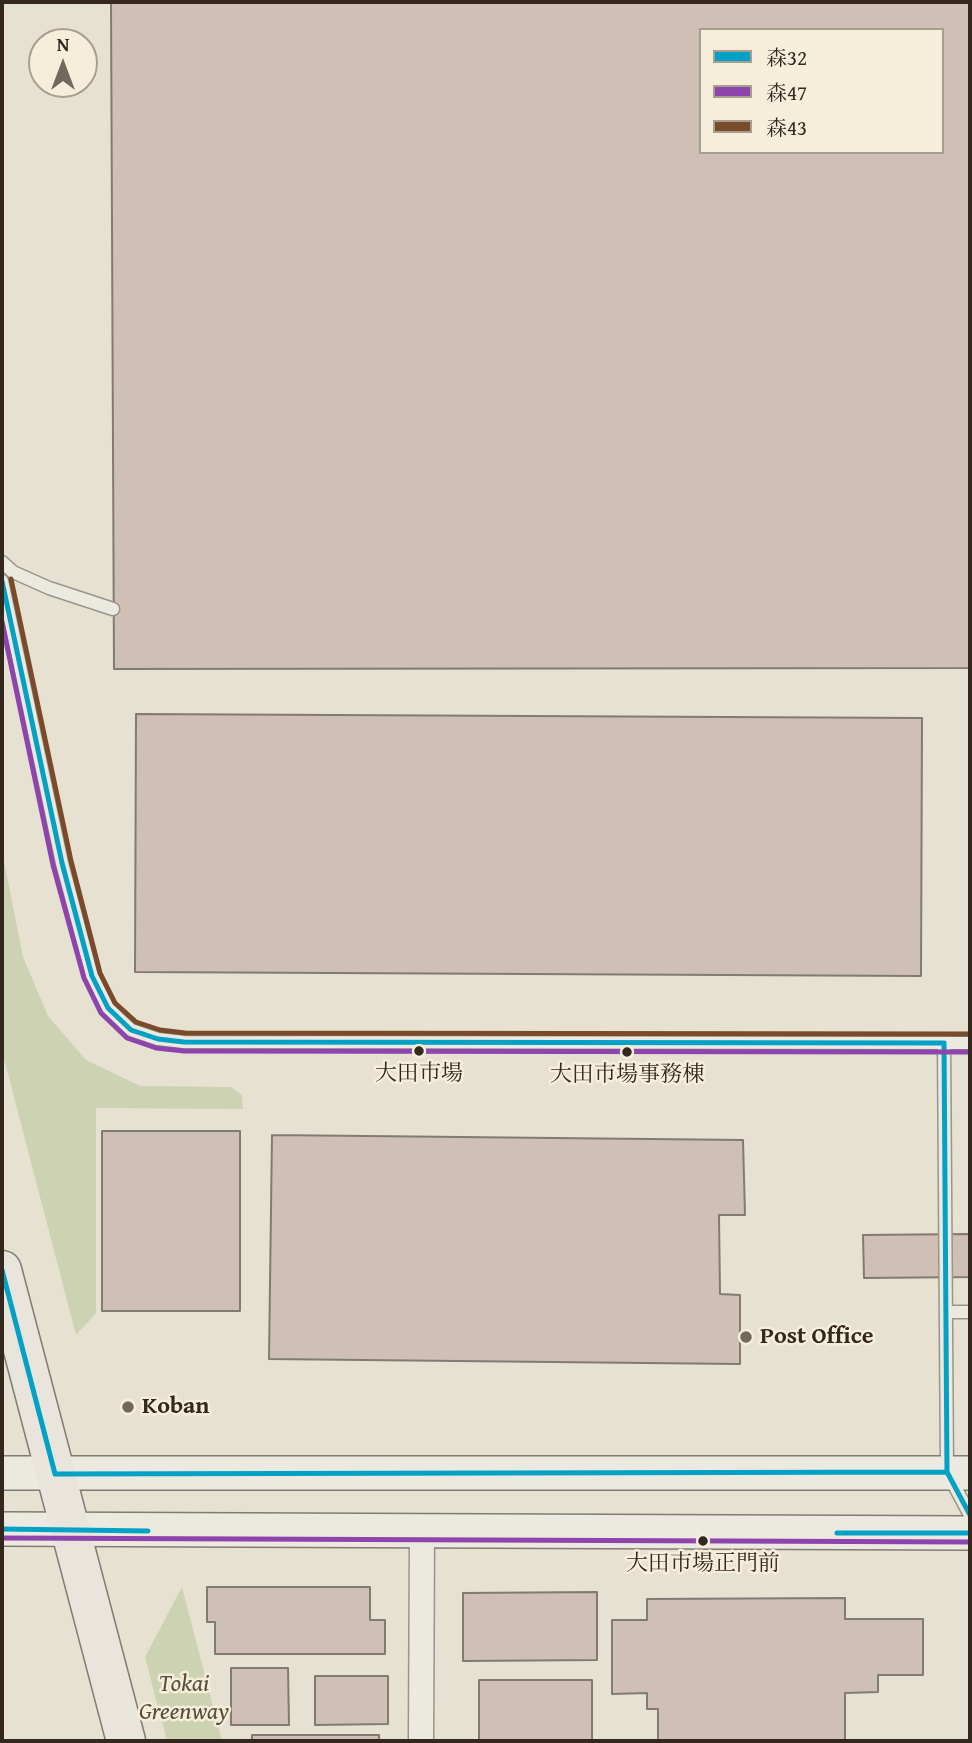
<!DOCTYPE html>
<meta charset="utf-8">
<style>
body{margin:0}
#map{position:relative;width:972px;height:1743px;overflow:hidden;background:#e7e1d1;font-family:"Gentium Book Plus","Noto Serif JP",serif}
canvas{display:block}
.frame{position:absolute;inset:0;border:4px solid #34271d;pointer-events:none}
.legend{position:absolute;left:699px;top:28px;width:245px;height:126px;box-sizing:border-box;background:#f6eedb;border:2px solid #a89e8f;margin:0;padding:9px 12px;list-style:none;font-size:21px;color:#34271d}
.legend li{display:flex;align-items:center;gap:14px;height:35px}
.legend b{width:35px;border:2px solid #a89e8f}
.north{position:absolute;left:28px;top:28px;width:70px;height:70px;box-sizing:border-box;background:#f6eedb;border:2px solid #a89e8f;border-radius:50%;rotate:0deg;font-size:19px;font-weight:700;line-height:28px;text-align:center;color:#34271d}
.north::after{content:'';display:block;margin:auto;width:24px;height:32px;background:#73685c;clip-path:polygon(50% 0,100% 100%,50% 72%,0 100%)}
</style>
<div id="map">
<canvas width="972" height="1743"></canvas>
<div class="frame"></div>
<ul class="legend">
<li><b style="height:9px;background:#03a2c5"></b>森32</li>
<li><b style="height:9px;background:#8e44ad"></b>森47</li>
<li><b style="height:9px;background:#7a4b2a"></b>森43</li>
</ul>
<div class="north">N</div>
</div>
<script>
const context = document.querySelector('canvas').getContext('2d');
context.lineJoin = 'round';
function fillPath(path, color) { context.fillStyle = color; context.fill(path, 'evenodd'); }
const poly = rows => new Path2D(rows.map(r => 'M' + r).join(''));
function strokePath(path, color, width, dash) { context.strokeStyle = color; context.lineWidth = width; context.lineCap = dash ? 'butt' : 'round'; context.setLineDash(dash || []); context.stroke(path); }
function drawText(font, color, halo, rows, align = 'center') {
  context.font = font + ' "Gentium Book Plus","Noto Serif JP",serif'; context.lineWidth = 5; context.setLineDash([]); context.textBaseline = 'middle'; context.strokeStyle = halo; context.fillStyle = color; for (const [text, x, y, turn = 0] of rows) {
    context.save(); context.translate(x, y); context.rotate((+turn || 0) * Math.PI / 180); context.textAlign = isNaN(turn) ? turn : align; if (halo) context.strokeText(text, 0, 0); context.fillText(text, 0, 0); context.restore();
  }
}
const green = poly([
 [2,851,23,957,48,1016,86,1060,140,1086,231,1087,242,1095,243,1109,96,1108,96,1313,76,1335,2,1051],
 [182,1587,222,1741,167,1741,145,1657]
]);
const building = poly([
 [111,2,970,2,970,668,114,669,111,2],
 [701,30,942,30,942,152,701,152,701,30],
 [136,714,922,718,921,976,135,972,136,714],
 [102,1131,240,1131,240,1311,102,1311,102,1131],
 [272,1135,743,1140,745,1215,719,1215,720,1294,740,1295,740,1364,269,1359,272,1135],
 [970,1234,970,1277,864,1278,863,1235,970,1234],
 [207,1587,370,1587,370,1620,385,1620,385,1654,215,1654,215,1622,207,1622,207,1587],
 [597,1592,597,1660,463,1661,463,1593,597,1592],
 [845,1598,845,1619,923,1619,923,1675,878,1675,878,1692,845,1693,845,1741,658,1741,658,1709,647,1709,647,1693,612,1694,612,1620,647,1620,647,1599,845,1598],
 [231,1668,288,1668,289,1725,231,1725,231,1668],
 [315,1676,388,1676,388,1724,315,1725,315,1676],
 [479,1680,592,1680,592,1741,479,1741,479,1680],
 [252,1735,379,1735,379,1741,252,1741,252,1735]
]);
const lane = poly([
 [2,562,13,572,49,588,113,609],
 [2,581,62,863,92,976,108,1008,131,1030,158,1039,184,1042,970,1043],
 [944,1043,947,1472,970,1515],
 [946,1312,970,1312]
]);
const street = poly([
 [421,1741,422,1533]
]);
const secondary = poly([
 [2,1473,970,1473],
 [2,1529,970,1533]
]);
const highway = poly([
 [2,1270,126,1741]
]);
const bus1 = poly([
 [2,581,62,863,92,976,108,1008,131,1030,158,1039,184,1042,944,1043],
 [944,1043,947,1472,970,1515],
 [2,1270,55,1474,947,1472],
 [2,1529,148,1531],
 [837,1533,970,1533]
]);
const bus2 = poly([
 [2,622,53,865,84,978,101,1013,127,1038,156,1048,184,1051,970,1052],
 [2,1538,970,1542]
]);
const bus3 = poly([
 [11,579,71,861,100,973,115,1003,136,1022,160,1030,185,1033,970,1034]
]);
const markers = [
 [419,1051,6,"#34271d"],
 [627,1052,6,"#34271d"],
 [746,1337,7,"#73685c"],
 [128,1407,7,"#73685c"],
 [703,1541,6,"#34271d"]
];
const busNames = [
 ["大田市場",419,1074],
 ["大田市場事務棟",627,1075],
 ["大田市場正門前",703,1564]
];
const poiNames = [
 ["Post Office",760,1337],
 ["Koban",142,1407]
];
const parkNames = [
 ["Tokai",184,1685],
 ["Greenway",184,1713]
];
fillPath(green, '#cdd2b2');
fillPath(building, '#d0bfb4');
strokePath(building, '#817b72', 2);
strokePath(lane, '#99958b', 15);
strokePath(street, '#99958b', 27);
strokePath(secondary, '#817b72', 36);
strokePath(highway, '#817b72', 41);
strokePath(lane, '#ece9e1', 12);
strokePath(street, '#ece9e1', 24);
strokePath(secondary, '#ece9e1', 33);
strokePath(highway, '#e9e5dc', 38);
strokePath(bus1, '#03a2c5', 5);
strokePath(bus2, '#8e44ad', 5);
strokePath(bus3, '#7a4b2a', 5);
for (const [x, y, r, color] of markers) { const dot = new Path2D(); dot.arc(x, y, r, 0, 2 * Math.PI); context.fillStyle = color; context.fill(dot); strokePath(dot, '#f6eedb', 2.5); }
drawText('22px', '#34271d', '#f6eedb', busNames);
drawText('bold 24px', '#34271d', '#f6eedb', poiNames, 'left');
drawText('italic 24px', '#554e3c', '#f6eedb', parkNames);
</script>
